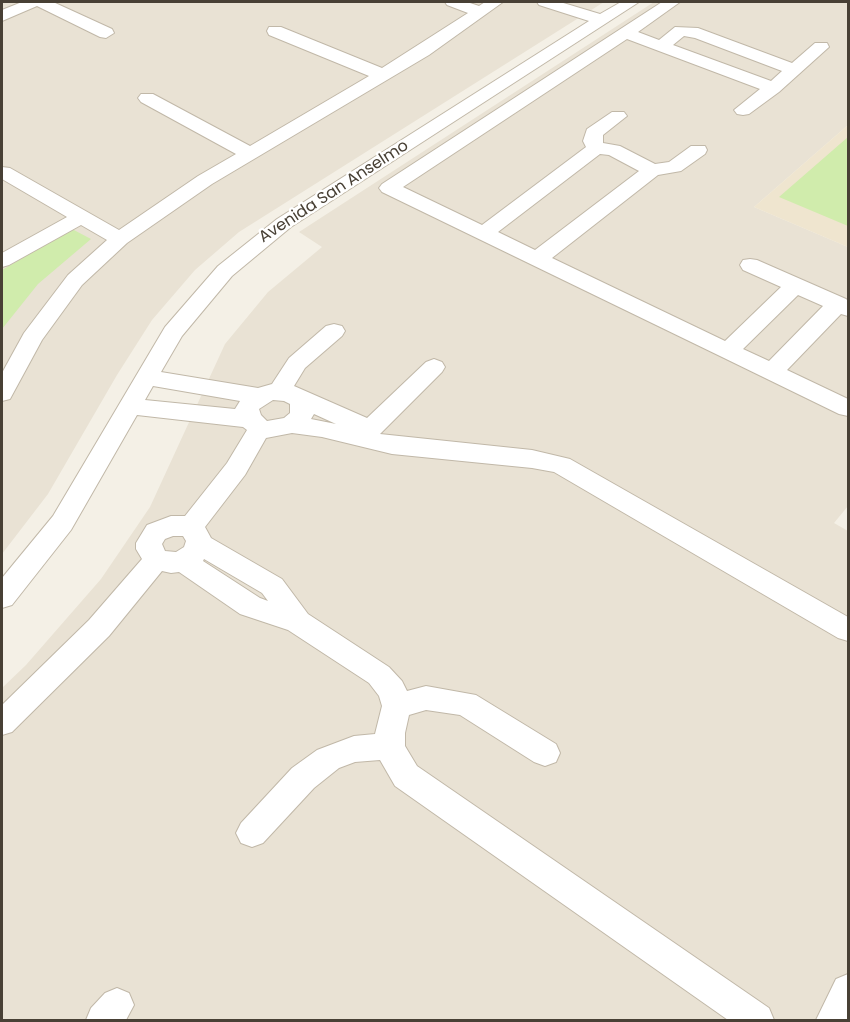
<!DOCTYPE html>
<style>
body{margin:0}
#map{position:relative;width:850px;height:1022px;overflow:hidden;background:#f4f0e6;font-family:Poppins,sans-serif}
canvas{display:block}
.frame{position:absolute;inset:0;border:3px solid #484035;pointer-events:none}
</style>
<div id="map">
<canvas width="850" height="1022"></canvas>
<div class="frame"></div>
</div>
<script>
const context = document.querySelector('canvas').getContext('2d');
context.lineJoin = 'round';
function fillPath(path, color) { context.fillStyle = color; context.fill(path, 'evenodd'); }
const poly = rows => new Path2D(rows.map(r => 'M' + r).join(''));
function strokePath(path, color, width, dash) { context.strokeStyle = color; context.lineWidth = width; context.lineCap = dash ? 'butt' : 'round'; context.setLineDash(dash || []); context.stroke(path); }
function drawText(font, color, halo, rows, align = 'center') {
  context.font = font + ' Poppins,sans-serif'; context.lineWidth = 4.5; context.setLineDash([]); context.textBaseline = 'middle'; context.strokeStyle = halo; context.fillStyle = color; for (const [text, x, y, turn = 0] of rows) {
    context.save(); context.translate(x, y); context.rotate((+turn || 0) * Math.PI / 180); context.textAlign = isNaN(turn) ? turn : align; if (halo) context.strokeText(text, 0, 0); context.fillText(text, 0, 0); context.restore();
  }
}
const residential = poly([
 [2,2,604,2,239,232,195,270,152,320,117,375,48,494,2,554],
 [654,2,848,2,848,125,754,207,848,247,848,506,834,523,848,531,848,1020,2,1020,2,688,26,665,101,579,150,507,225,344,268,292,322,247,299,232]
]);
const education = poly([
 [848,125,848,247,754,207]
]);
const green = poly([
 [848,137,848,226,779,197],
 [72,229,91,239,38,284,2,329,2,270]
]);
const minor = poly([
 [22,2,53,2,112,29,114,33,106,38,100,37,37,6,2,21,2,10,22,2],
 [445,2,467,2,479,6,485,2,503,2,429,55,212,184,127,243,82,285,42,340,10,399,2,401,2,373,24,333,68,275,107,240,81,225,9,265,2,267,2,253,67,217,2,179,2,167,10,168,119,230,198,176,236,154,141,102,138,98,141,94,153,94,250,146,369,76,269,35,267,31,269,27,281,27,382,68,468,13,447,5,445,2],
 [537,2,560,2,600,14,621,2,639,2,291,227,232,276,182,336,161,372,258,388,272,384,289,358,326,326,334,324,342,326,345,331,342,336,305,368,294,386,367,418,426,362,434,359,442,362,445,367,442,372,380,434,532,450,570,459,848,617,848,641,838,638,554,472,532,468,392,454,322,437,292,433,266,438,245,475,205,527,211,538,282,579,308,614,389,667,402,681,407,691,426,686,476,695,556,744,560,753,556,762,545,766,534,762,460,715,426,710,409,715,405,733,405,746,417,766,769,1008,774,1020,728,1020,395,786,380,760,355,762,339,768,314,788,263,843,252,847,241,843,236,833,241,823,292,768,317,750,354,736,375,734,382,706,379,696,369,683,288,630,240,614,179,572,171,573,162,571,109,636,12,732,2,735,2,705,89,620,142,559,136,549,136,543,147,525,171,516,185,516,227,463,247,430,243,427,137,415,71,530,12,605,2,608,2,578,53,516,165,327,218,266,277,219,589,21,539,5,537,2],
 [153,386,240,401,235,409,145,400,153,386],
 [273,400,284,401,290,404,290,413,284,418,267,421,261,415,259,409,273,400],
 [314,414,336,424,311,419,314,414],
 [173,536,183,536,186,541,184,547,176,552,165,551,162,544,165,539,173,536],
 [204,559,262,593,268,601,260,598,203,561,204,559],
 [662,2,680,2,638,32,659,40,675,27,698,28,792,63,815,43,827,43,829,47,779,92,749,114,743,115,737,114,734,110,760,89,627,39,403,187,482,225,586,147,583,141,587,129,612,112,624,112,627,116,603,135,603,143,620,146,655,164,669,162,691,146,705,146,707,150,705,154,681,171,658,175,552,258,725,341,781,287,743,270,740,265,743,260,750,259,757,260,846,299,848,301,848,316,841,314,787,370,848,399,848,416,839,414,720,356,382,192,379,188,382,184,662,2],
 [684,36,695,38,782,71,771,81,673,45,684,36],
 [600,154,609,155,639,171,535,250,498,232,600,154],
 [798,295,823,306,769,361,743,349,798,295],
 [848,974,848,1020,816,1020,836,979,848,974],
 [117,988,129,993,134,1005,126,1020,86,1020,91,1008,105,993,117,988]
]);
const streetNames = [
 ["Avenida San Anselmo",334,192,-33]
];
fillPath(residential, '#e9e2d4');
fillPath(education, '#efe5cf');
fillPath(green, '#d0ecac');
strokePath(minor, '#c1b8a8', 2);
fillPath(minor, '#fff');
drawText('16px', '#484035', '#fff', streetNames);
</script>
